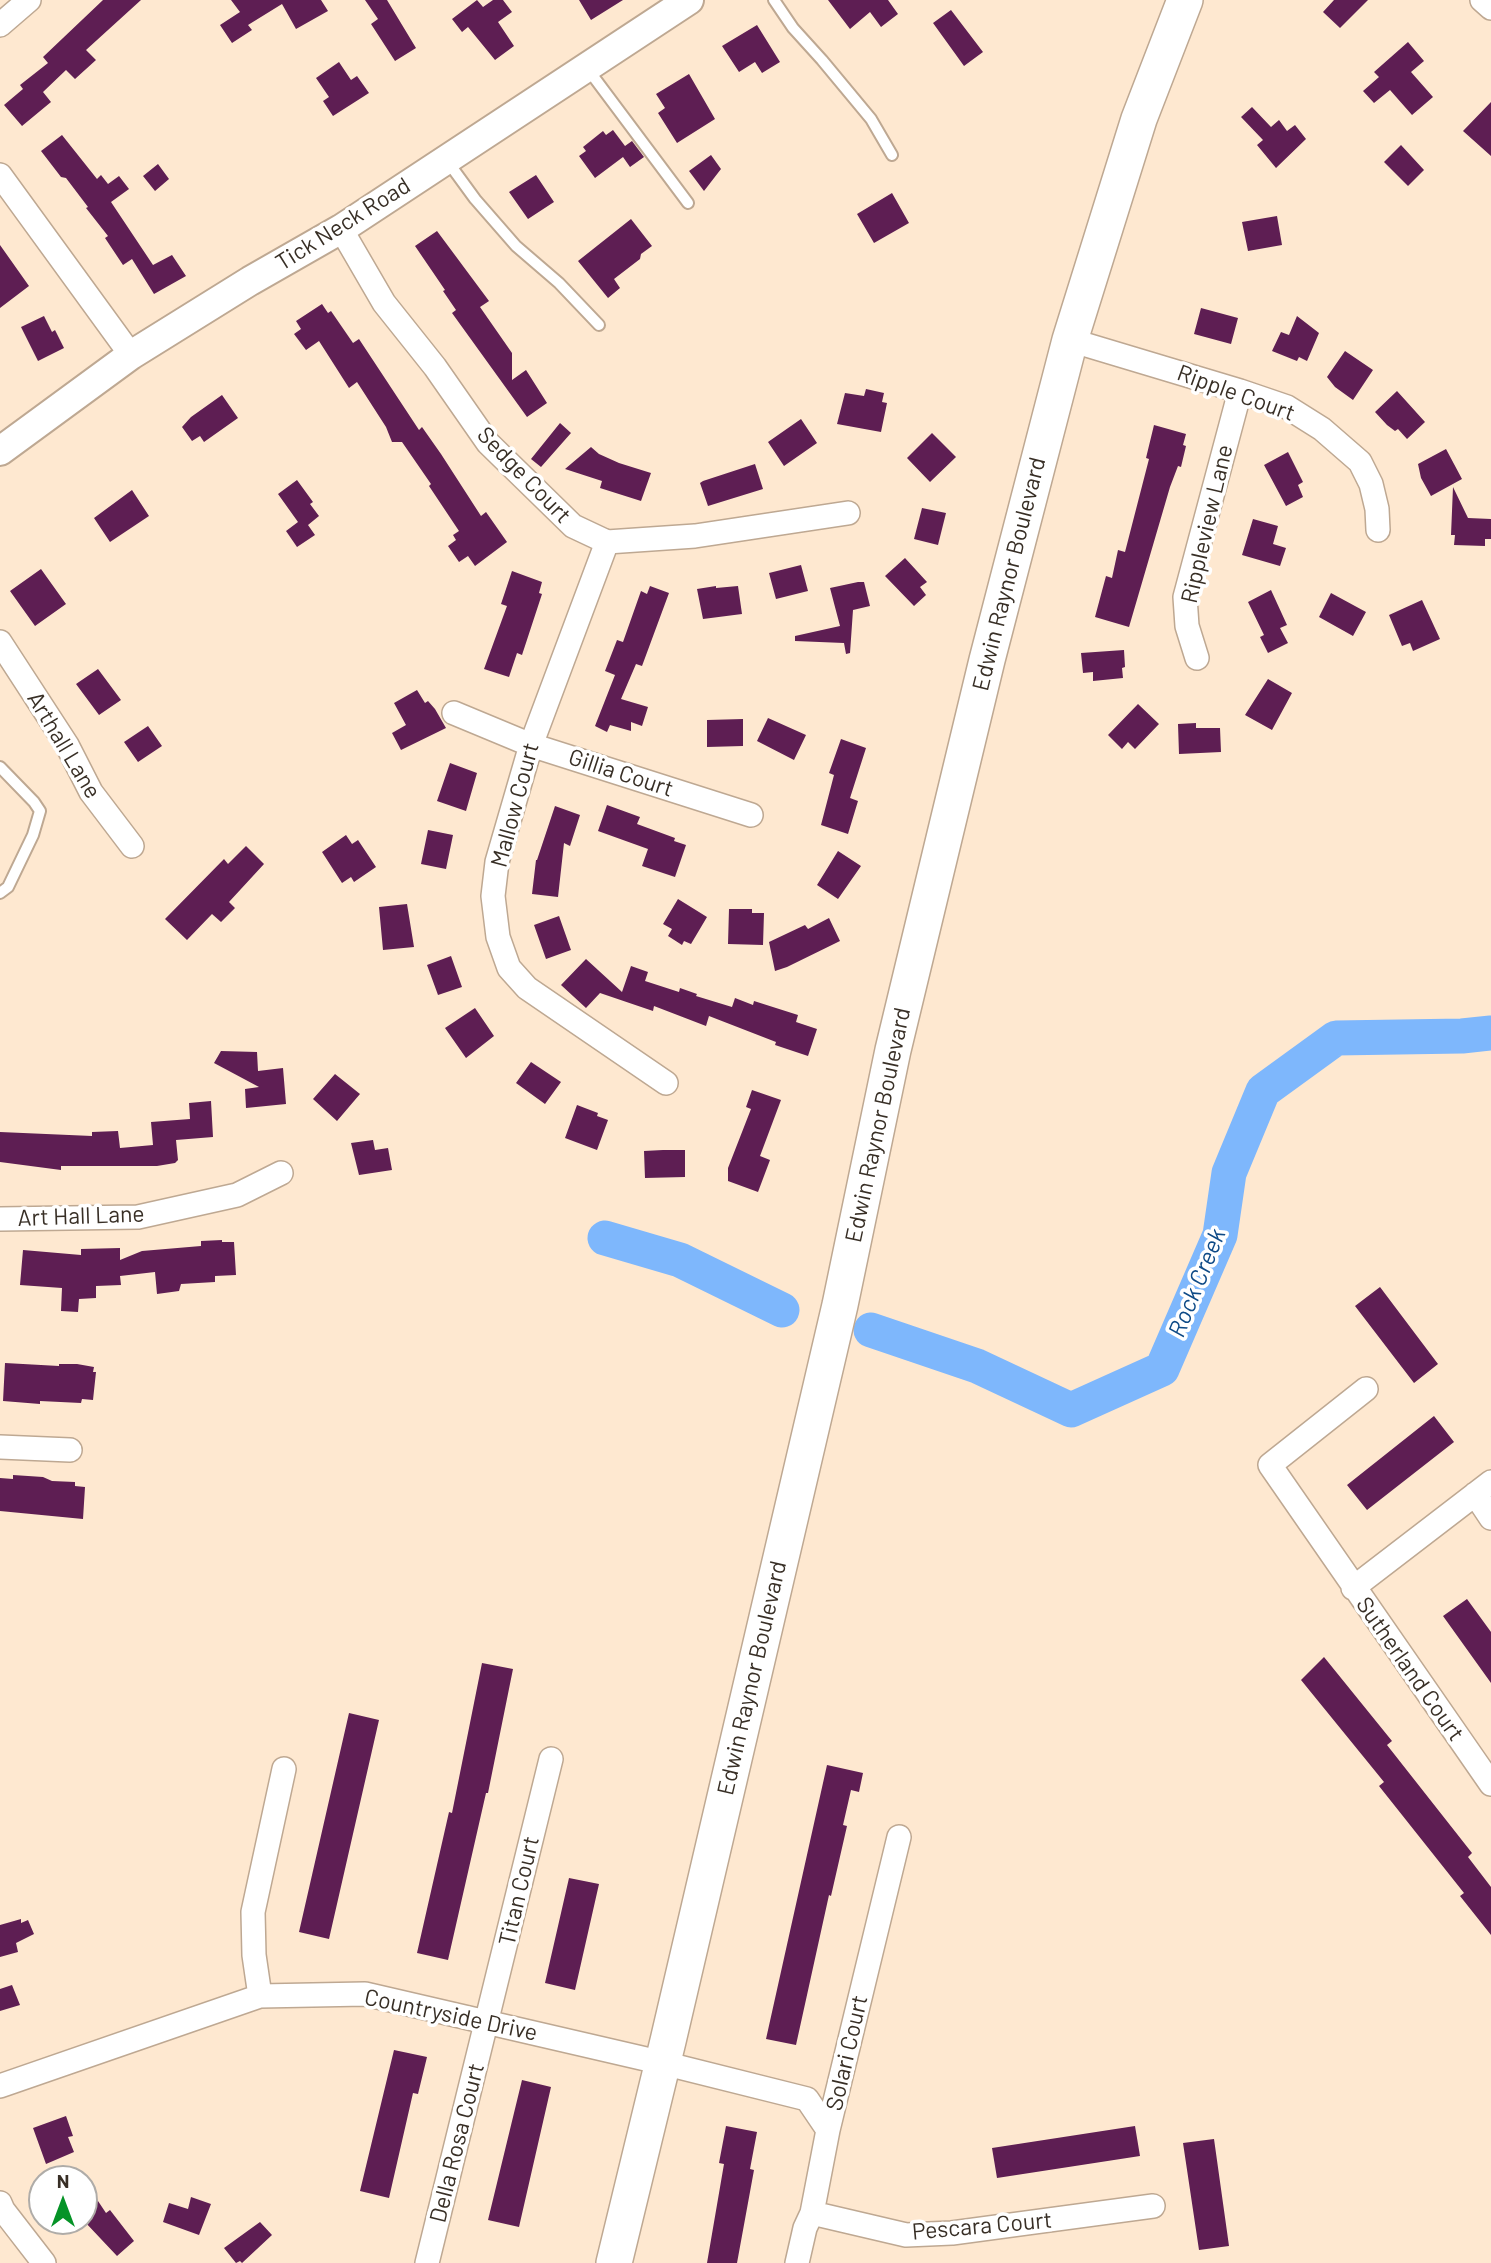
<!DOCTYPE html>
<style>
body{margin:0}
#map{position:relative;width:1491px;height:2263px;overflow:hidden;background:#fee8d0;font-family:Barlow,sans-serif}
canvas{display:block}
.north{position:absolute;left:28px;top:2165px;width:70px;height:70px;box-sizing:border-box;background:#fff;border:2px solid #afaca8;border-radius:50%;rotate:0deg;font-size:19px;font-weight:700;line-height:28px;text-align:center;color:#382f26}
.north::after{content:'';display:block;margin:auto;width:24px;height:32px;background:#059327;clip-path:polygon(50% 0,100% 100%,50% 72%,0 100%)}
</style>
<div id="map">
<canvas width="1491" height="2263"></canvas>
<div class="north">N</div>
</div>
<script>
const context = document.querySelector('canvas').getContext('2d');
context.lineJoin = 'round';
const poly = rows => new Path2D(rows.map(r => 'M' + r).join(''));
function strokePath(path, color, width, dash) { context.strokeStyle = color; context.lineWidth = width; context.lineCap = dash ? 'butt' : 'round'; context.setLineDash(dash || []); context.stroke(path); }
function fillPath(path, color) { context.fillStyle = color; context.fill(path, 'evenodd'); }
function drawText(font, color, halo, rows, align = 'center') {
  context.font = font + ' Barlow,sans-serif'; context.lineWidth = 7; context.setLineDash([]); context.textBaseline = 'middle'; context.strokeStyle = halo; context.fillStyle = color; for (const [text, x, y, turn = 0] of rows) {
    context.save(); context.translate(x, y); context.rotate((+turn || 0) * Math.PI / 180); context.textAlign = isNaN(turn) ? turn : align; if (halo) context.strokeText(text, 0, 0); context.fillText(text, 0, 0); context.restore();
  }
}
const river = poly([
 [605,1238,680,1260,782,1310],
 [871,1330,977,1366,1071,1410,1162,1369,1220,1235,1229,1173,1263,1091,1336,1038,1462,1036,1491,1033]
]);
const building = poly([
 [103,0,141,0,86,50,96,60,75,79,66,70,43,92,51,102,22,126,4,105,23,89,20,85,48,63,43,57],
 [231,0,321,0,328,11,296,29,282,4,248,25,252,30,232,43,220,25,240,12],
 [365,0,387,0,416,48,395,61,371,24,378,19],
 [477,0,483,7,493,0,503,0,512,12,498,22,514,46,495,60,468,27,462,32,452,19],
 [579,0,623,0,591,20],
 [828,0,888,0,898,14,881,27,870,12,850,29],
 [1334,0,1368,0,1340,28,1323,12],
 [951,10,983,52,964,66,933,23],
 [757,25,780,62,762,73,755,62,739,72,722,46],
 [1408,42,1424,61,1411,72,1433,97,1412,115,1390,90,1374,103,1363,91,1379,77,1374,72],
 [339,62,351,80,357,76,369,93,333,116,323,101,329,97,316,78],
 [689,74,715,119,677,143,658,113,665,108,656,94],
 [1491,102,1491,156,1463,131],
 [1252,107,1271,127,1279,120,1287,131,1295,125,1306,139,1276,168,1257,145,1263,140,1241,117],
 [613,130,625,146,632,141,644,157,630,167,623,157,595,178,579,156,586,151,583,147,603,131,606,135],
 [62,135,97,179,101,175,108,184,119,176,129,189,111,202,153,265,172,255,186,276,154,294,132,259,123,265,105,238,108,236,86,208,88,207,66,178,61,177,41,151],
 [1401,145,1424,170,1408,186,1384,162],
 [711,155,721,169,704,191,689,171],
 [158,164,169,179,155,191,143,176],
 [536,175,554,202,528,219,509,192],
 [892,193,909,223,874,243,857,214],
 [1277,216,1282,245,1248,251,1242,222],
 [631,219,652,246,641,254,640,259,614,279,620,288,608,298,578,261],
 [437,231,489,301,480,307,512,353,512,380,526,370,547,403,527,417,452,313,456,310,443,291,445,290,415,246],
 [0,245,29,286,0,308],
 [322,304,328,313,331,311,353,343,359,339,419,430,422,427,441,454,481,516,486,512,507,542,475,566,468,556,459,562,448,546,456,540,453,535,459,531,429,486,431,484,402,442,392,442,386,427,357,382,349,388,319,341,306,350,294,334,301,329,296,321],
 [1201,308,1238,318,1231,344,1194,334],
 [44,316,52,332,55,330,64,348,38,361,21,327],
 [1297,316,1319,333,1307,361,1299,357,1297,361,1272,351,1281,332,1289,335],
 [1345,351,1373,370,1353,400,1335,387,1327,377],
 [866,389,884,393,882,402,887,403,881,432,837,424,845,393,864,396],
 [1397,391,1425,422,1407,439,1398,429,1395,431,1387,425,1375,412],
 [222,395,238,418,204,442,200,436,192,441,182,427,191,417],
 [801,419,817,443,784,466,768,442],
 [560,423,571,433,541,467,531,459],
 [1154,425,1186,434,1183,445,1186,446,1181,467,1178,466,1170,487,1129,627,1095,617,1106,576,1112,578,1118,550,1125,552,1149,459,1146,458],
 [932,433,956,457,930,482,907,458],
 [591,447,599,454,619,463,651,473,641,501,600,488,602,481,565,469],
 [1446,449,1462,479,1431,496,1421,478,1418,464],
 [1288,452,1303,482,1298,485,1303,497,1286,506,1264,465],
 [755,464,763,489,708,506,700,483,703,481],
 [297,480,313,502,310,504,319,516,308,525,315,535,297,547,286,531,298,522,278,494],
 [1453,487,1468,518,1491,519,1491,539,1485,539,1485,546,1454,545,1455,535,1451,535],
 [132,490,149,516,110,542,94,518],
 [922,508,946,513,938,545,914,539],
 [1253,519,1278,526,1273,544,1286,548,1280,566,1242,555],
 [905,558,927,582,920,587,926,595,914,606,885,576],
 [801,565,808,591,776,599,769,573],
 [41,569,66,604,35,626,10,591],
 [512,571,542,582,539,593,542,594,522,655,517,653,509,677,484,669,507,606,501,604],
 [858,582,864,582,870,606,853,610,850,653,846,654,844,643,795,641,795,636,840,626,830,588],
 [650,586,669,593,642,666,636,664,621,699,648,707,642,726,631,722,631,731,610,725,607,732,595,726,615,675,605,671,617,640,623,642,641,591,647,594],
 [716,586,716,588,738,586,742,614,703,619,697,589],
 [1271,590,1287,625,1280,628,1288,643,1268,653,1260,637,1264,635,1248,602],
 [1331,593,1366,612,1353,636,1319,617],
 [1422,600,1440,639,1413,651,1410,643,1402,646,1389,615],
 [1124,650,1125,667,1122,668,1123,678,1093,681,1093,672,1083,673,1081,653],
 [98,669,121,700,99,715,76,684],
 [1268,679,1292,693,1272,730,1245,715],
 [417,690,425,703,428,701,435,709,446,728,401,750,392,733,406,725,394,703],
 [1138,704,1159,724,1135,749,1128,742,1122,749,1108,735],
 [768,718,806,735,794,760,757,741],
 [743,719,743,746,707,747,707,720],
 [1196,723,1196,728,1220,728,1221,752,1179,754,1178,724],
 [148,726,162,746,138,762,124,742],
 [841,739,866,748,850,798,858,801,848,834,821,825,834,775,829,773],
 [450,763,477,773,466,811,437,801],
 [607,805,640,817,637,824,675,838,674,841,686,845,675,877,642,866,648,849,598,831],
 [555,806,580,815,570,846,564,843,558,897,532,894,536,860,537,860],
 [428,830,453,835,446,869,421,864],
 [346,835,352,844,358,840,376,867,354,882,351,877,342,883,322,852],
 [246,846,264,864,229,902,235,908,221,922,212,914,187,940,165,919,224,859,228,864],
 [838,851,861,866,838,899,817,885],
 [678,899,707,917,691,944,684,941,682,945,668,936,672,929,663,924],
 [407,904,414,947,383,950,379,907],
 [729,909,752,909,752,913,764,913,763,945,728,944],
 [559,916,571,950,546,959,534,925],
 [829,918,840,941,787,967,775,971,769,942,805,925,808,929],
 [451,956,462,987,438,995,427,965],
 [586,959,622,992,631,966,648,972,645,981,679,992,680,988,697,994,696,996,732,1007,735,998,753,1005,754,1001,798,1015,796,1022,817,1029,808,1056,775,1045,776,1042,709,1016,706,1026,654,1006,653,1011,600,993,586,1008,561,985],
 [475,1008,494,1036,466,1058,445,1028],
 [221,1051,257,1052,258,1071,283,1068,286,1104,246,1108,245,1089,259,1087,214,1063],
 [531,1062,561,1082,545,1104,516,1083],
 [335,1074,360,1094,337,1121,313,1099],
 [752,1090,781,1100,760,1156,770,1160,758,1192,728,1181,728,1168,751,1109,746,1107],
 [211,1101,213,1137,176,1140,178,1160,175,1163,157,1166,61,1166,61,1170,0,1162,0,1132,92,1136,92,1132,118,1131,120,1148,153,1145,151,1122,190,1119,189,1103],
 [577,1105,598,1113,597,1116,608,1120,597,1150,565,1138],
 [373,1140,375,1150,388,1148,392,1170,359,1175,351,1143],
 [663,1150,685,1150,685,1177,645,1178,644,1151],
 [222,1240,222,1242,234,1242,236,1275,215,1276,215,1282,181,1284,179,1291,157,1294,155,1272,120,1276,121,1285,96,1286,96,1298,79,1299,78,1312,61,1311,62,1288,20,1285,23,1250,81,1255,81,1249,120,1248,120,1260,142,1251,201,1246,201,1241],
 [1380,1287,1438,1364,1414,1383,1355,1306],
 [5,1363,59,1366,59,1364,77,1364,94,1367,93,1372,96,1372,93,1400,82,1399,81,1403,40,1401,40,1404,3,1401],
 [1434,1416,1454,1442,1367,1510,1347,1485],
 [13,1475,43,1477,52,1481,75,1482,75,1486,85,1487,83,1519,0,1511,0,1478,13,1479],
 [1467,1599,1491,1632,1491,1683,1443,1616],
 [1324,1657,1392,1741,1387,1745,1472,1853,1468,1857,1491,1887,1491,1935,1460,1896,1464,1893,1379,1786,1384,1782,1301,1680],
 [482,1663,513,1669,488,1793,486,1793,448,1960,417,1953,449,1812,452,1813],
 [349,1713,379,1720,329,1939,299,1932],
 [827,1765,863,1773,859,1792,851,1790,843,1825,847,1826,831,1896,829,1895,796,2045,766,2039],
 [569,1878,599,1884,575,1990,545,1983],
 [21,1919,21,1923,28,1920,34,1934,16,1943,18,1952,0,1957,0,1925],
 [12,1985,20,2005,0,2011,0,1989],
 [394,2050,427,2057,418,2094,413,2093,389,2198,360,2191],
 [522,2080,551,2087,519,2227,488,2220],
 [66,2116,73,2136,68,2137,74,2152,46,2164,33,2128],
 [726,2126,757,2132,750,2169,754,2170,737,2263,707,2263,724,2164,719,2163],
 [1135,2126,1140,2156,997,2178,992,2148],
 [1214,2139,1229,2246,1199,2250,1183,2143],
 [84,2180,106,2213,110,2210,134,2241,117,2256,84,2221],
 [191,2197,211,2204,199,2235,163,2222,169,2203,188,2209],
 [260,2222,272,2235,242,2263,240,2261,236,2263,224,2248]
]);
const service = poly([
 [774,0,793,28,822,60,871,119,892,155],
 [587,68,688,203],
 [448,162,475,199,516,246,559,283,599,325],
 [0,767,34,802,40,811,33,835,8,887,0,893]
]);
const minor = poly([
 [1482,0,1491,8],
 [0,25,29,0],
 [0,175,131,355],
 [341,229,384,303,435,367,488,443,573,526,607,542,695,536,848,513],
 [1070,340,1240,391,1287,407,1322,429,1360,462,1371,484,1377,509,1378,530],
 [607,542,531,745,497,862,493,896,498,937,509,968,527,988,666,1083],
 [0,642,67,745,91,792,132,846],
 [1197,658,1187,626,1185,597,1240,391],
 [454,713,531,745,751,815],
 [0,1219,138,1217,237,1195,281,1173],
 [1366,1389,1270,1465,1491,1784],
 [0,1447,70,1450],
 [1475,1494,1491,1518],
 [1353,1588,1491,1482],
 [260,1996,254,1955,253,1912,284,1769],
 [0,2086,260,1996,365,1994,663,2063,807,2099,828,2130],
 [0,2203,3,2210,44,2263],
 [812,2213,906,2235,952,2233,1153,2206],
 [427,2263,551,1759],
 [797,2263,805,2228,812,2213,828,2130,899,1837]
]);
const tertiary = poly([
 [0,451,131,355,250,281,341,229,689,0]
]);
const primary = poly([
 [614,2263,668,2041,840,1305,893,1050,987,660,1070,340,1139,119,1185,0]
]);
const streetNames = [
 ["Tick Neck Road",343,224,-32],
 ["Ripple Court",1236,393,20],
 ["Sedge Court",524,475,46],
 ["Rippleview Lane",1207,524,-77],
 ["Edwin Raynor Boulevard",1009,574,-76],
 ["Arthall Lane",64,745,59],
 ["Gillia Court",621,773,18],
 ["Mallow Court",515,805,-75],
 ["Edwin Raynor Boulevard",878,1125,-78],
 ["Art Hall Lane",81,1216,-2],
 ["Sutherland Court",1410,1669,55],
 ["Edwin Raynor Boulevard",752,1678,-77],
 ["Titan Court",519,1891,-77],
 ["Countryside Drive",451,2015,12],
 ["Solari Court",847,2053,-77],
 ["Della Rosa Court",457,2143,-76],
 ["Pescara Court",982,2226,-5]
];
const waterNames = [
 ["Rock Creek",1197,1283,-68]
];
strokePath(river, '#7eb7fc', 35);
fillPath(building, '#5e1e53');
strokePath(service, '#bea892', 14);
strokePath(minor, '#bea892', 26);
strokePath(tertiary, '#bea892', 32);
strokePath(primary, '#bea892', 38);
strokePath(service, '#fff', 10);
strokePath(minor, '#fff', 23);
strokePath(tertiary, '#fff', 28);
strokePath(primary, '#fff', 35);
drawText('23px', '#382f26', '#fff', streetNames);
drawText('italic 24px', '#0e4a86', '#fff', waterNames);
</script>
